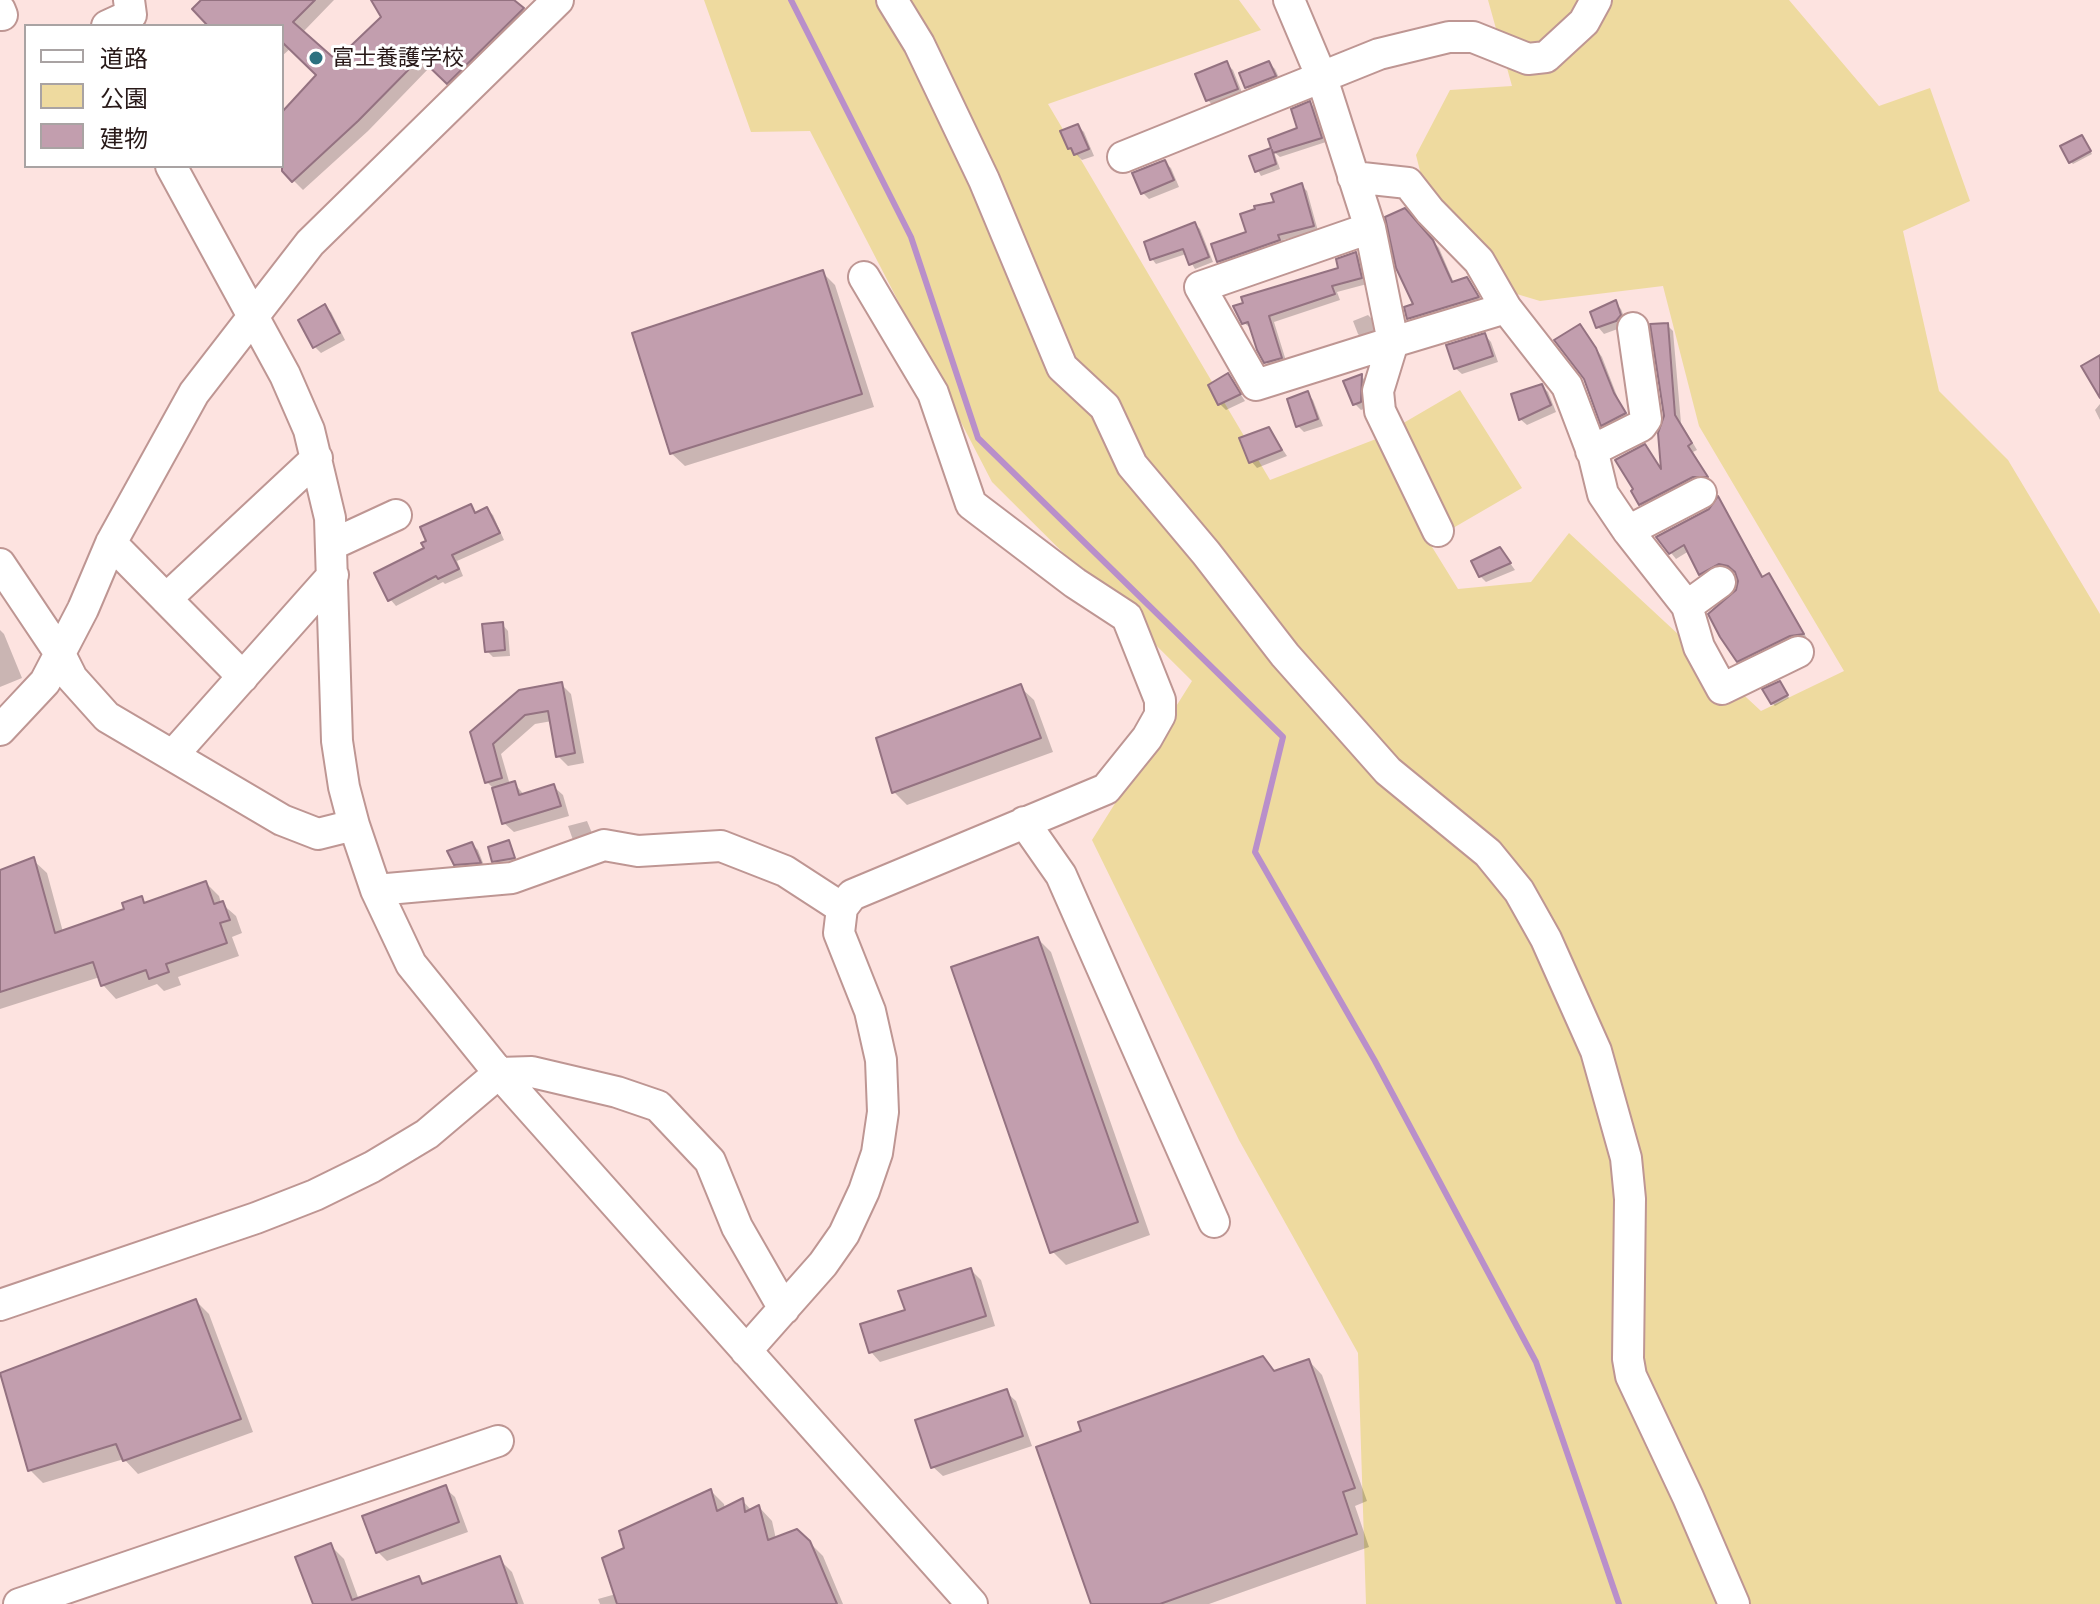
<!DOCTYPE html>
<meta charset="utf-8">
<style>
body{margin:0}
#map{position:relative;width:2100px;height:1604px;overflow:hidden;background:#fde3e0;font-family:Ubuntu,"Noto Sans JP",sans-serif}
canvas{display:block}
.legend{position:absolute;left:24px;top:24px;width:260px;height:144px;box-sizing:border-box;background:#fff;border:2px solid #a9a3a3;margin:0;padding:10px 14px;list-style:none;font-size:24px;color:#281918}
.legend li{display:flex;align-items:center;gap:16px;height:40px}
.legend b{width:40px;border:2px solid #a9a3a3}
</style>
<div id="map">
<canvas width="2100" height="1604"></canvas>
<ul class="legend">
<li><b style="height:10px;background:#fff"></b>道路</li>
<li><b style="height:22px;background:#eeda9f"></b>公園</li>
<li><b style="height:22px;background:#c29eae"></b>建物</li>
</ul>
</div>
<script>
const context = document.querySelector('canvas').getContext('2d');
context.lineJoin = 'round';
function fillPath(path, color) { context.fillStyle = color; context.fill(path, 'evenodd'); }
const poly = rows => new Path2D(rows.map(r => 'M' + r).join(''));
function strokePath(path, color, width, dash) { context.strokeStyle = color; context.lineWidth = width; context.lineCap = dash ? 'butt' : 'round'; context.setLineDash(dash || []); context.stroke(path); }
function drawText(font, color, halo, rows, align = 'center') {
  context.font = font + ' Ubuntu,"Noto Sans JP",sans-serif'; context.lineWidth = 6; context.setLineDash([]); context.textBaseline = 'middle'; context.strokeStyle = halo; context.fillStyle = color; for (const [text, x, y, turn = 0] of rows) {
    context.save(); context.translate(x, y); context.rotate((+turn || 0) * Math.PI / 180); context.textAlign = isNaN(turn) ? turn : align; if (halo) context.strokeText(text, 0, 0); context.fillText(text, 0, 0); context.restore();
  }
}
const green = poly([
 [704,0,1239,0,1261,30,1048,104,1270,480,1376,439,1460,390,1522,488,1429,542,1458,589,1531,582,1569,533,1761,711,1844,671,1699,426,1663,286,1540,301,1490,286,1430,211,1416,155,1450,90,1512,86,1488,0,1789,0,1879,106,1930,88,1970,201,1903,231,1939,391,2008,460,2100,614,2100,1604,1366,1604,1358,1353,1239,1140,1092,840,1192,681,992,482,810,131,751,132]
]);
const shadow = poly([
 [204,0,334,0,302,33,336,63,383,18,378,0,511,0,532,19,458,92,431,66,368,131,303,190,279,166,282,166,282,115,319,75,291,48,282,56,282,26,211,26],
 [1269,63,1275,69,1281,82,1253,94,1247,87,1241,74],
 [1227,64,1233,70,1243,95,1214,107,1208,100],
 [1310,103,1315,108,1326,142,1280,157,1274,152,1280,169,1261,176,1251,158,1273,149,1300,129],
 [1078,126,1084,132,1094,156,1082,160,1070,148],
 [2084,140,2092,154,2073,164,2071,162],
 [1164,162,1171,168,1179,187,1149,199,1143,193,1135,174],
 [1301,185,1307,191,1318,231,1283,240,1285,246,1225,267,1219,261,1277,204],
 [1411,217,1439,248,1454,283,1467,279,1483,304,1415,324,1409,318,1415,306],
 [1195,224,1200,229,1213,262,1195,269,1186,254,1156,264,1152,259],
 [1356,254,1362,260,1367,284,1337,292,1340,300,1274,322,1287,364,1272,369,1266,362,1252,329,1244,323,1341,269],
 [822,272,835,285,874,407,685,466,671,453],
 [1615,303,1621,309,1626,322,1623,327,1604,334,1598,327],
 [325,306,331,312,345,340,321,353,315,347],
 [1368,315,1374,321,1377,336,1364,340,1358,334,1353,321],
 [1667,325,1673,331,1681,423,1697,450,1693,452,1711,482,1700,482,1647,510,1641,504,1645,446,1664,472],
 [1580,326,1602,357,1619,401,1631,420,1609,431,1603,425],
 [1485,335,1491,342,1498,362,1462,374,1455,368],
 [1228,375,1245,401,1226,410,1220,404],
 [1361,376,1367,382,1366,408,1361,410,1355,404],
 [1542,386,1548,392,1556,412,1527,425,1520,419],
 [1307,393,1313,400,1323,426,1304,432,1298,426,1289,400],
 [2100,404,2100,420,2095,410],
 [1269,429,1287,456,1257,468,1251,461],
 [1719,499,1764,578,1768,576,1774,581,1808,640,1796,641,1744,666,1739,660,1740,581,1736,571,1725,569,1707,579,1689,551,1676,559,1659,538,1711,510],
 [470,507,477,514,487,509,493,515,504,540,457,561,463,576,445,584,443,582,396,606,390,599,426,549],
 [1500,549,1515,570,1486,582,1480,576],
 [502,624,508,631,510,656,493,657,487,651],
 [0,630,4,634,22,678,0,687],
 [561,684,571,694,584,763,568,766,558,756,552,721,535,724,501,754,510,785,515,784,525,796,553,786,563,795,569,816,514,832,504,823,495,790,487,782,473,733],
 [1782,686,1789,698,1775,706,1772,703],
 [1020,687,1034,700,1053,752,907,805,894,792],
 [587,821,592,833,573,840,568,826],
 [508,843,516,860,496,863,494,861],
 [472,844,478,850,485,868,462,870,456,864],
 [33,860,47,873,63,932,127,910,141,898,147,904,206,883,219,896,221,903,236,916,242,933,232,937,239,956,178,977,181,985,164,991,157,984,116,999,103,985,100,977,0,1009,0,872],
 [1038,939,1051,952,1150,1235,1066,1265,1052,1251],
 [971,1270,981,1280,995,1326,880,1362,871,1352],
 [196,1301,209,1314,253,1432,138,1474,124,1459,43,1483,30,1470],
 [1263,1358,1277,1373,1309,1361,1322,1375,1367,1501,1355,1506,1369,1547,1209,1604,1094,1604],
 [1006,1392,1016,1401,1032,1446,943,1476,933,1467],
 [445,1488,455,1497,468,1532,387,1561,377,1551],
 [711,1491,724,1504,725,1509,742,1500,752,1511,759,1507,772,1521,776,1539,809,1542,823,1556,843,1604,600,1604,598,1599,616,1594,626,1550],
 [331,1546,344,1559,359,1600,419,1578,426,1585,499,1559,512,1572,524,1604,315,1604]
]);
const stream = poly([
 [791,0,911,237,978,438,1283,737,1255,852,1375,1061,1536,1362,1619,1604]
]);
const building = poly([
 [201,0,315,0,293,22,336,60,381,17,371,0,514,0,524,8,447,84,420,58,358,121,292,182,282,171,282,112,316,75,282,42,282,26,208,26,192,9,201,0],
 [1227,61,1238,89,1206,101,1195,74,1227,61],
 [1269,61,1276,76,1245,88,1239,73,1269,61],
 [1310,101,1322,138,1273,153,1272,150,1276,164,1255,172,1249,156,1271,148,1268,139,1297,128,1291,109,1310,101],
 [1078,124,1089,149,1074,155,1071,148,1068,149,1060,131,1078,124],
 [2082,135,2091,151,2069,163,2060,146,2082,135],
 [1165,160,1174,180,1141,194,1132,173,1165,160],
 [1302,183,1314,226,1278,235,1280,240,1217,262,1211,244,1246,232,1240,214,1255,209,1254,206,1274,202,1271,194,1302,183],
 [1405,208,1433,240,1452,282,1467,277,1479,297,1407,319,1404,307,1413,304,1396,268,1385,217,1405,208],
 [1195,222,1209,257,1189,265,1183,249,1150,260,1144,242,1195,222],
 [1356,252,1362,278,1332,286,1335,294,1269,316,1282,358,1264,363,1257,350,1248,322,1242,324,1233,306,1243,303,1241,297,1338,268,1336,259,1356,252],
 [823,270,862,394,670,454,632,333,823,270],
 [1616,300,1621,315,1616,321,1596,328,1590,312,1616,300],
 [325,304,340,333,313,348,298,320,325,304],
 [1668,323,1675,415,1692,443,1688,446,1708,477,1693,477,1639,505,1631,491,1633,489,1615,460,1645,444,1661,469,1658,433,1664,416,1650,324,1668,323],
 [1580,324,1596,348,1614,393,1626,413,1601,426,1584,379,1554,340,1580,324],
 [1485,333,1493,356,1454,369,1446,345,1485,333],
 [2100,355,2100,398,2081,366,2100,355],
 [1228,373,1241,394,1218,405,1208,385,1228,373],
 [1362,374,1361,402,1353,405,1343,381,1362,374],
 [1542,384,1551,405,1519,420,1511,394,1542,384],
 [1308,391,1318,419,1296,427,1287,399,1308,391],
 [1269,427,1282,450,1249,463,1239,438,1269,427],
 [1718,496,1762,577,1769,573,1804,634,1790,636,1737,662,1720,637,1708,614,1736,590,1738,581,1735,572,1728,566,1719,564,1699,575,1684,545,1669,554,1656,537,1709,509,1718,496],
 [471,504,475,513,487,507,500,533,452,555,459,569,438,579,436,576,388,601,374,573,424,548,421,543,426,541,420,527,471,504],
 [1500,547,1511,563,1479,577,1471,561,1500,547],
 [503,622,505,650,485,652,482,624,503,622],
 [1780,681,1788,695,1771,704,1762,689,1780,681],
 [562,682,575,753,556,757,548,711,525,715,493,744,502,778,485,783,470,732,519,690,562,682],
 [1021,684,1041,738,892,793,876,738,1021,684],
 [515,781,519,795,554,784,561,806,502,824,492,788,515,781],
 [509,840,515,858,492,862,488,847,509,840],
 [472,842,481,863,454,865,447,851,472,842],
 [34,857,55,933,124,909,122,903,142,896,144,903,206,881,214,904,223,901,230,920,220,923,227,943,166,964,169,972,149,979,146,970,101,986,93,962,0,992,0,870,34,857],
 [1038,937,1138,1222,1050,1253,951,967,1038,937],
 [971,1268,986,1316,869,1353,860,1324,905,1310,898,1291,971,1268],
 [196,1299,241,1419,123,1461,116,1444,28,1471,0,1373,196,1299],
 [1263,1356,1274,1371,1309,1359,1355,1488,1343,1492,1357,1534,1160,1604,1091,1604,1036,1447,1081,1431,1078,1422,1263,1356],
 [1007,1389,1023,1436,931,1468,915,1420,1007,1389],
 [446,1485,459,1522,376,1553,362,1516,446,1485],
 [711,1489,717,1511,743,1498,745,1512,759,1505,768,1540,797,1529,810,1541,837,1604,617,1604,602,1558,624,1548,619,1531,711,1489],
 [331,1543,352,1600,419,1576,422,1584,500,1556,517,1604,313,1604,295,1557,331,1543]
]);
const minor = poly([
 [892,0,919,44,984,180,1062,367,1105,407,1132,465,1206,553,1285,655,1388,771,1488,853,1519,891,1546,939,1596,1051,1626,1158,1630,1199,1628,1359,1631,1376,1688,1497,1734,1604],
 [1289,0,1322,78,1370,228,1393,342,1506,308,1567,386,1594,457,1603,494,1628,531,1687,606,1699,647,1722,689,1798,652],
 [0,10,2,15],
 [107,26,131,15,129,0],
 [1123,157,1379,54,1449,37,1473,37,1528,59,1546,57,1584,22,1596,0],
 [171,166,285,375,309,430,330,518,337,741,344,787,354,825,376,890,411,964,499,1073,972,1604],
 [1353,177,1408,183,1430,211,1479,261,1506,308],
 [1370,228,1200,287,1256,385,1393,342],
 [1393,342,1378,391,1380,411,1438,531],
 [1591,451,1641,426,1646,419,1633,328],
 [1628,531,1701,493],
 [111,543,243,677],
 [331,545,396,515],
 [0,564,59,652,72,678,107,717,282,820,318,834,354,825],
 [166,599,317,458],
 [1687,606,1720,582],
 [0,730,45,682,83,609,111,543,194,393,310,243,558,0],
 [173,755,333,575],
 [1024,822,1061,875,1214,1222],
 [376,890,512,878,604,845,638,851,721,846,785,871,842,908],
 [0,1305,256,1218,315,1195,372,1167,427,1134,499,1073,532,1072,617,1092,658,1106,710,1161,737,1227,784,1309],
 [746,1351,823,1264,844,1234,864,1191,877,1153,883,1112,881,1060,870,1011,839,933,842,908,852,895,1106,789,1147,738,1160,715,1160,700,1127,617,1075,583,971,504,933,393,864,277],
 [19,1604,498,1441]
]);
const markers = [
 [316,58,8,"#2c7180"]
];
const poiNames = [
 ["富士養護学校",332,58]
];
fillPath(green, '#eeda9f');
fillPath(shadow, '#0003');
strokePath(stream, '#b98fca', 6);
fillPath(building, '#c29eae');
strokePath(building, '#947281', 2);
strokePath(minor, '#be9693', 34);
strokePath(minor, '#fff', 30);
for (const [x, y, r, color] of markers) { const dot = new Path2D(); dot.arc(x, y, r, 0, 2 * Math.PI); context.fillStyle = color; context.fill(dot); strokePath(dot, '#fff', 3); }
drawText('22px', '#281918', '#fff', poiNames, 'left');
</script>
